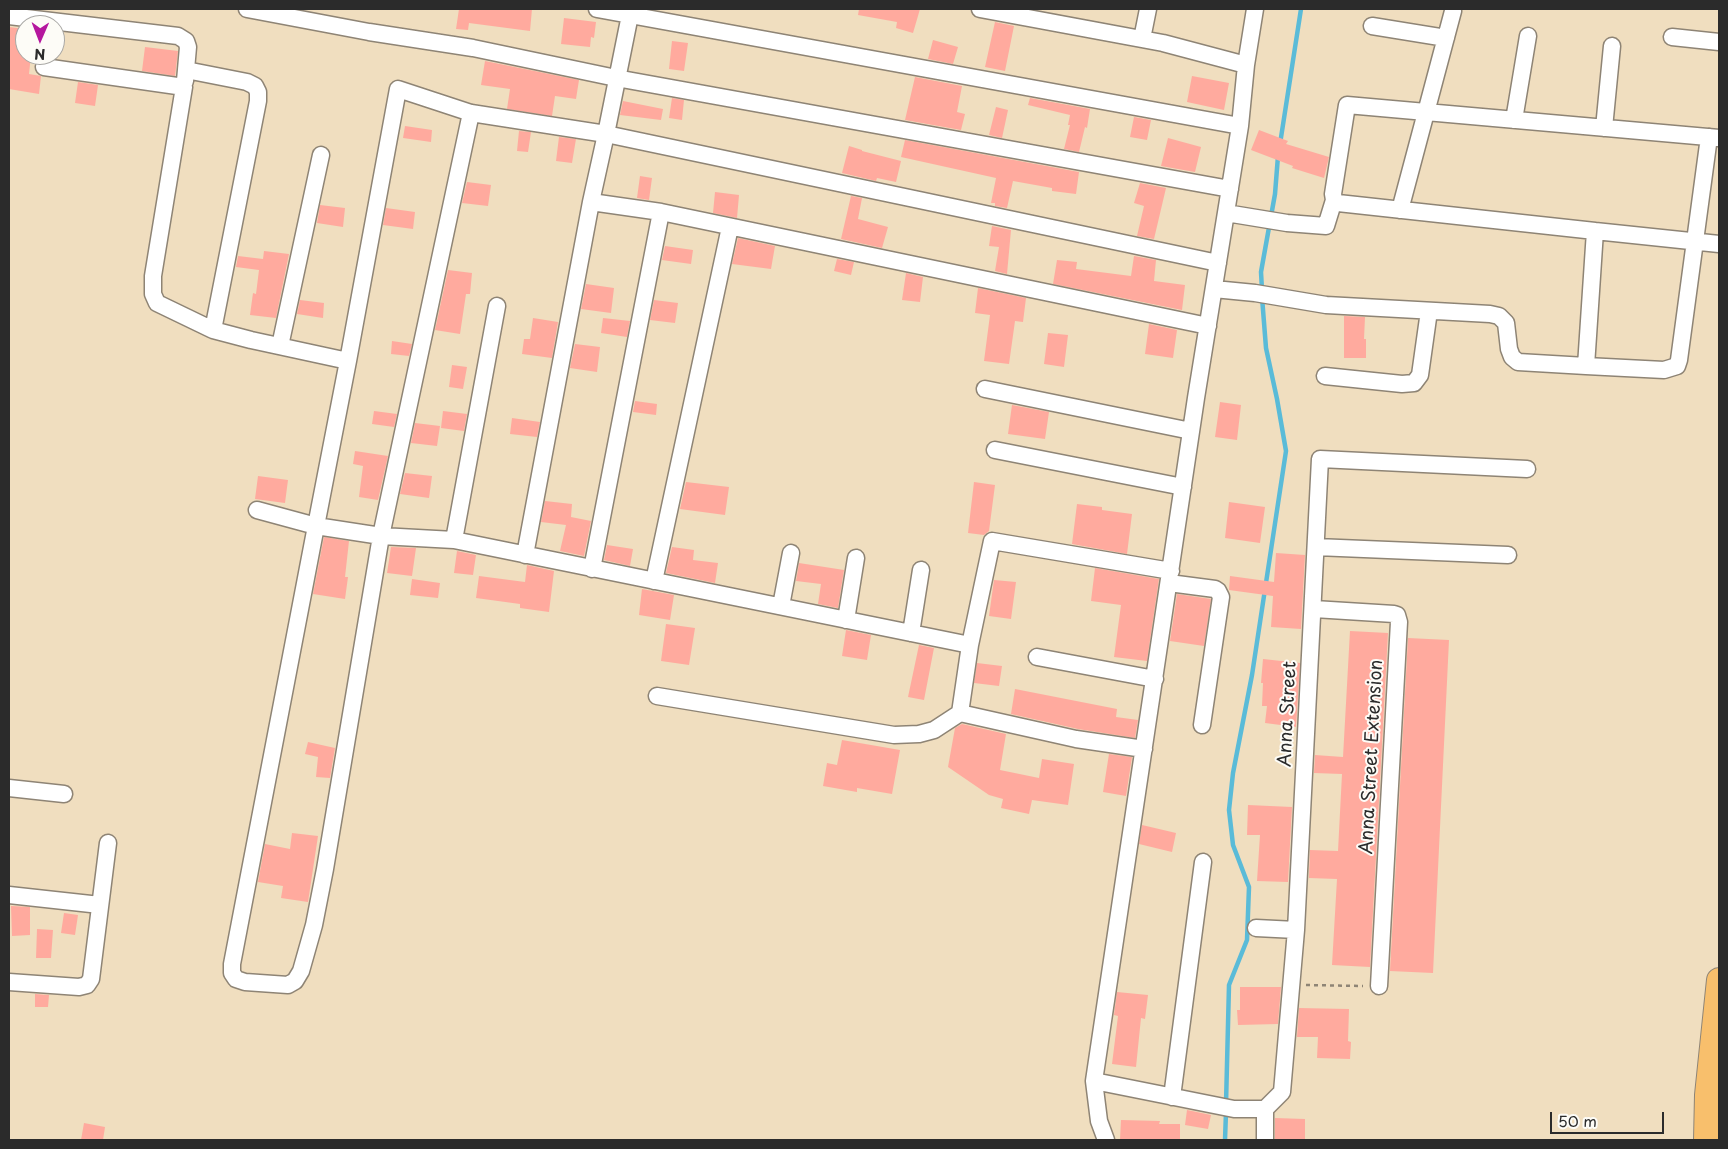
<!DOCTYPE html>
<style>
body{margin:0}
#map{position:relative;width:1728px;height:1149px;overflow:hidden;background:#f0debf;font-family:"Playpen Sans",sans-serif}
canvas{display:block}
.frame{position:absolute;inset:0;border:10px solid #2b2b2b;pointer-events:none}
.north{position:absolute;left:15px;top:15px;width:50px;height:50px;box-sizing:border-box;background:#fdfcf7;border:1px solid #a9a8a5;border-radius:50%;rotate:181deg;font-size:14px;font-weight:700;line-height:20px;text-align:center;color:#2b2b2b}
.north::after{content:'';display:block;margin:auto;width:18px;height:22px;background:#b5179e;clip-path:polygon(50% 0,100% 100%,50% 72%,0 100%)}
.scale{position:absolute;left:1550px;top:1112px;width:114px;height:22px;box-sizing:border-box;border:2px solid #2b2b2b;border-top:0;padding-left:6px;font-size:15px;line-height:18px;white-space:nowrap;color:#2b2b2b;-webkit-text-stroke:4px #fdfcf7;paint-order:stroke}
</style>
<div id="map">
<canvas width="1728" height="1149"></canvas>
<div class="frame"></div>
<div class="north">N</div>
<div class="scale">50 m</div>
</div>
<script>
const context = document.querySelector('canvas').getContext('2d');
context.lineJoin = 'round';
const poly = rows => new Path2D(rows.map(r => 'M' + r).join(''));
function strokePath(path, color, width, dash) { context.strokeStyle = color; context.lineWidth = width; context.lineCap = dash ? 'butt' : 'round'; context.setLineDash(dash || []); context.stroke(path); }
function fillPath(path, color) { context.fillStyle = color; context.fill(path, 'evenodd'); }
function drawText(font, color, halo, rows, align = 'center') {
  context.font = font + ' "Playpen Sans",sans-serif'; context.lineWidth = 4; context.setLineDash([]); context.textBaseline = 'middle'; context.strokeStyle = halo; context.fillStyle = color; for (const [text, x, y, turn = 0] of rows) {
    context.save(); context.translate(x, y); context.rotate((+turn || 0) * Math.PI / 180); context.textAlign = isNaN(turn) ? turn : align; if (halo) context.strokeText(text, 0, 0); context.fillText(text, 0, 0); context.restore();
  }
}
const stream = poly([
 [1280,144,1301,9],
 [1262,290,1261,272,1275,194,1278,156],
 [1226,1104,1229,985,1247,940,1249,887,1233,845,1229,810,1233,773,1252,675,1286,451,1277,399,1266,348,1262,297],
 [1225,1140,1226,1112]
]);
const building = poly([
 [459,9,532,9,530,31,469,23,468,30,456,29],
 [859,9,920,9,913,33,896,28,897,22,858,15],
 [564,18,596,22,594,38,591,37,590,47,561,44],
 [995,22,1014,26,1005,71,985,67],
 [9,27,25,29,25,55,31,55,29,74,41,76,39,94,9,89],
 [933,40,958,47,953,64,928,59],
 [672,41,688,43,684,71,669,69],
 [145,47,178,51,175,76,142,71],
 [485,61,579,80,576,99,555,96,552,116,507,109,510,89,481,85],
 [1192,76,1229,83,1224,110,1187,102],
 [915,77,962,86,957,112,965,114,961,130,905,120],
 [78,82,98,85,95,106,75,103],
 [672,98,684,100,682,120,669,118],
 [1030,98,1090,109,1087,128,1085,127,1079,152,1064,149,1070,125,1068,125,1070,115,1028,105],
 [623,101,663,109,661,120,620,115],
 [996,107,1008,110,1002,138,989,135],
 [1134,117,1151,120,1147,140,1130,137],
 [405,126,432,130,431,142,403,138],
 [1259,130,1288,141,1286,144,1329,157,1324,178,1292,168,1293,166,1251,150],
 [519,131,531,132,528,152,517,151],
 [559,137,576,139,572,163,556,161],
 [1168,138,1201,147,1195,172,1161,166],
 [905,140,1079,172,1076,194,1052,191,1052,188,1013,181,1007,208,995,206,995,203,991,203,996,178,901,157],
 [849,146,862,150,862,151,901,161,896,182,877,178,876,181,842,173],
 [640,176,652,178,649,200,637,198],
 [467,182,491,185,488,206,462,203],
 [1140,183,1166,188,1154,239,1137,236,1144,206,1134,203],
 [715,192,739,195,737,218,713,213],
 [851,196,862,198,858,219,888,227,882,248,841,239],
 [320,205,345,208,343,227,317,223],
 [386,208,415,212,413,229,383,225],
 [992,226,1011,230,1007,274,995,271,999,247,989,246],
 [738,238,775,246,771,269,732,264],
 [665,246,693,250,691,264,662,260],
 [264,251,289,254,276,318,250,315,253,293,256,294,259,270,236,267,238,256,263,259],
 [1134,256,1156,260,1154,281,1185,285,1182,310,1053,284,1057,260,1077,262,1076,269,1131,276],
 [837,259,854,262,851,275,834,271],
 [448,270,472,273,470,294,466,294,460,334,435,330],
 [906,273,923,277,920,302,902,300],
 [586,284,614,288,611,313,581,309],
 [978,288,1026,298,1023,322,1015,321,1009,364,984,361,990,315,975,313],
 [300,300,324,303,323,318,297,314],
 [654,300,678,303,675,323,650,320],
 [1344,316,1365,317,1364,339,1366,339,1366,358,1344,358],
 [533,318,558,322,552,358,522,354,524,339,530,339],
 [603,318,630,321,627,337,601,333],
 [1149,324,1177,330,1173,358,1145,354],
 [1048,333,1068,335,1064,367,1044,364],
 [392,341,412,344,409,356,391,354],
 [575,344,600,347,597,372,570,368],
 [452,365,467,367,463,389,449,387],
 [635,401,657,404,656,415,633,412],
 [1220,402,1241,405,1237,440,1215,437],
 [1012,405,1049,412,1045,439,1008,434],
 [374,411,397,414,394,427,372,424],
 [443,411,467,414,464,431,441,428],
 [512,418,540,422,537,437,510,434],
 [415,423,440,426,437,446,411,443],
 [355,451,388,456,378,500,359,497,363,466,353,464],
 [405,473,432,476,429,498,400,494],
 [258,476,288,480,285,503,255,499],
 [686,482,729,487,725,515,680,509],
 [974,482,995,485,989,531,984,535,968,533],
 [545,501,572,504,571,517,591,521,584,556,560,551,566,525,541,522],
 [1229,502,1265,507,1260,543,1225,538],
 [1077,504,1102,507,1102,510,1132,514,1127,554,1072,544],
 [324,537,349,541,345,577,348,577,345,599,313,594],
 [607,545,633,549,630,566,604,560],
 [391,547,416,548,412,576,387,573],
 [672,547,694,550,693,560,718,563,715,583,666,573],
 [457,551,476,555,473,575,454,573],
 [1276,553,1305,555,1301,629,1271,627,1273,596,1229,590,1230,576,1274,582],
 [799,563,844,570,838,608,818,604,821,584,796,581],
 [527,565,554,571,549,612,520,608,520,604,476,598,479,576,525,582],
 [1095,568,1159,579,1147,661,1114,657,1121,605,1091,601],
 [412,579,440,583,438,598,410,595],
 [994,580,1016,582,1011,619,989,616],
 [642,589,674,595,670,620,639,615],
 [1177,594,1211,599,1204,646,1170,641],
 [666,624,695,628,689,665,661,661],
 [846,630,871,635,867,660,842,656],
 [1350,631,1388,633,1370,967,1332,965,1337,879,1309,878,1310,850,1338,851,1342,774,1314,773,1315,755,1343,757],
 [1408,638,1449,640,1433,973,1390,971],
 [919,645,934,648,924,700,908,697],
 [1263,659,1300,663,1296,727,1265,723,1267,706,1262,706,1263,683,1261,683],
 [977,663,1002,666,999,686,974,683],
 [1015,689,1117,709,1116,717,1138,720,1135,738,1078,729,1011,714],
 [962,724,1006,734,1000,770,1039,778,1042,759,1074,764,1068,805,1032,800,1029,814,1001,808,1003,799,989,795,948,767,955,728],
 [842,740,900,750,892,794,857,788,857,792,823,786,827,763,837,765],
 [308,742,335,748,330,778,316,777,318,757,305,754],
 [1109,754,1132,757,1126,796,1103,792],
 [1248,805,1292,807,1288,882,1257,881,1260,835,1247,835],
 [1142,825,1176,833,1172,852,1139,844],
 [292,833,318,836,308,902,281,898,283,886,258,882,265,844,290,849],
 [11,906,30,907,30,935,12,936],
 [64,913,78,915,75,935,61,933],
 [37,929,53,930,51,958,36,958],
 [1240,987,1281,987,1278,1024,1238,1025,1237,1010,1240,1010],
 [1117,992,1148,995,1145,1019,1141,1018,1136,1067,1112,1064,1118,1016,1114,1015],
 [35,994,49,995,48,1007,35,1007],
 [1299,1008,1349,1009,1348,1041,1351,1042,1350,1059,1317,1058,1318,1037,1297,1037],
 [1187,1110,1211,1115,1208,1129,1185,1125],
 [1275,1118,1305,1119,1305,1140,1275,1140],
 [1121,1120,1160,1121,1159,1124,1180,1124,1180,1140,1120,1140],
 [84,1123,105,1127,103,1140,81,1140]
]);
const path = poly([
 [1306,985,1363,986]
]);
const minor = poly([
 [247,9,369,32,473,48,616,78,1230,189],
 [597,9,630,15,631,9],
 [980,9,1163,43,1246,65],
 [9,16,178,36,186,41,188,47,185,81],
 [1372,26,1446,38],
 [1672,37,1719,42],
 [1142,39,1148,9],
 [44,67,184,87,153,276,153,294,157,303,213,330,251,340,348,361],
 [186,70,247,82,255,86,258,92,258,101,213,330],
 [1514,120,1528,36],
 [1604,128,1612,46],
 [1400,210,1453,11],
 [1226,213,1287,223,1326,226,1334,200],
 [1595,231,1338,203,1334,200,1333,194,1347,105,1719,138],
 [1218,263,606,134,630,15,1240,126],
 [1214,289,1255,293,1326,305,1490,314,1499,316,1506,323,1509,349,1512,357,1518,362,1586,366,1595,231,1719,244],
 [280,346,321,155],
 [1586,366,1664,370,1677,366,1679,360,1709,137],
 [1325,376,1402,384,1414,383,1420,375,1429,311],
 [985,389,1191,431],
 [995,450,1183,487],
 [257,510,316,526,232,964,232,973,236,979,245,982,288,985,295,981,301,971,314,925,325,869,381,536,471,113],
 [454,540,497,306],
 [1316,547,1508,555],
 [525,555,591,202],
 [592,569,661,212],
 [654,581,730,227],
 [1169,583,1215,589,1218,591,1221,597,1202,725],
 [781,606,791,553],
 [1314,609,1394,614,1397,615,1399,622,1379,986],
 [846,620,856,558],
 [911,633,921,570],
 [970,645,454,540,381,536,316,526,348,361,398,89,471,113,606,134,591,202,661,212,1208,326],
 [1037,657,1155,679],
 [657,696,894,735,919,734,934,730,960,713],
 [1144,749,1076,739,960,713,970,645,992,541,1171,571],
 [9,788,64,794],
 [9,895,100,905],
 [1256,928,1296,930,1320,459,1527,469],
 [9,982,79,987,87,985,91,979,108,843],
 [1094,1081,1234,1109,1265,1109,1282,1092,1296,930],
 [1172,1097,1203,862],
 [1106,1140,1099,1121,1094,1081,1196,398,1240,126,1246,65,1255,9],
 [1265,1140,1265,1109]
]);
const highway = poly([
 [1706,1140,1707,1095,1719,980]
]);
const streetNames = [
 ["Anna Street",1288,714,-87],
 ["Anna Street Extension",1372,757,-87]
];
strokePath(stream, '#5abbd8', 4.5);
fillPath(building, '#ffaa9e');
strokePath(minor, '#8e8475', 19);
strokePath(highway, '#8e8475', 26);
strokePath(path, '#8e8475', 2.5, [4, 4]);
strokePath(minor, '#fff', 16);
strokePath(highway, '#f8bf6c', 24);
drawText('18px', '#2b2b2b', '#fdfcf7', streetNames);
</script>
